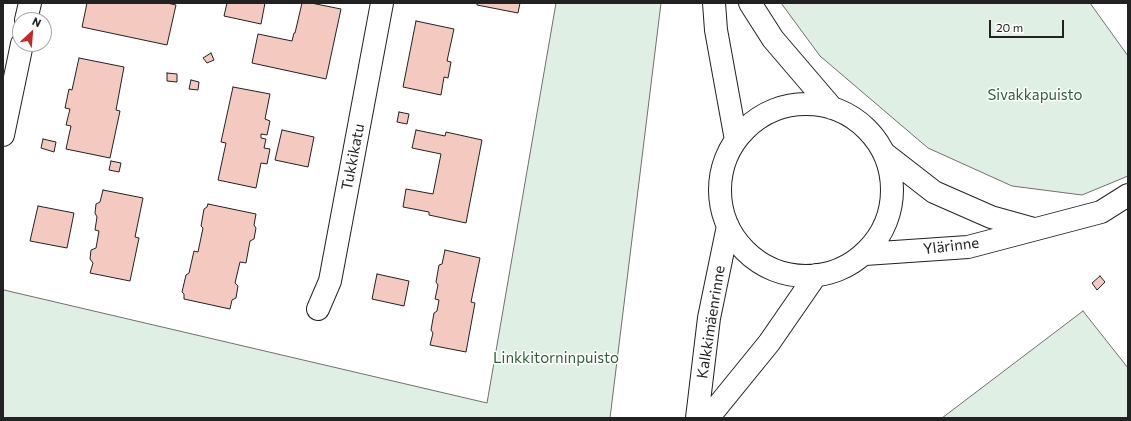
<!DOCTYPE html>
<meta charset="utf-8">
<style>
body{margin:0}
#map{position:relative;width:1131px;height:421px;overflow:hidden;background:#fff;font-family:Commissioner,sans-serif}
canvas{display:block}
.frame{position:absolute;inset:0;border:4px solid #222;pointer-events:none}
.north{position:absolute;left:12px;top:12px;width:40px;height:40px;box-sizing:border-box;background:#fff;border:1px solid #a7a7a7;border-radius:50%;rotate:26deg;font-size:11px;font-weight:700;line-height:16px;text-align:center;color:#222}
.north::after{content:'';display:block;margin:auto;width:14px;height:18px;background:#c62828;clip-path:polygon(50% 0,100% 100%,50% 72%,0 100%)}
.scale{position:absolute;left:989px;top:20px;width:75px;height:18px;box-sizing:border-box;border:2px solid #222;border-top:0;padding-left:5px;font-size:12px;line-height:14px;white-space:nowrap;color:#222;-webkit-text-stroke:3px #fff;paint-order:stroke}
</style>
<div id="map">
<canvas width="1131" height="421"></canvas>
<div class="frame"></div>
<div class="north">N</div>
<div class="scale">20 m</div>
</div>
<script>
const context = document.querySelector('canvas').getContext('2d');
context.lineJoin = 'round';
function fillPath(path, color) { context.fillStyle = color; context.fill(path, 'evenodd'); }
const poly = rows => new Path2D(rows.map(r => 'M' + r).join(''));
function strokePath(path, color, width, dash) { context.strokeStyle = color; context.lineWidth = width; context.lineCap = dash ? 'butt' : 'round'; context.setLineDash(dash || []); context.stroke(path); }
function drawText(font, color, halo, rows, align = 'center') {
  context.font = font + ' Commissioner,sans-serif'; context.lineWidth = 3; context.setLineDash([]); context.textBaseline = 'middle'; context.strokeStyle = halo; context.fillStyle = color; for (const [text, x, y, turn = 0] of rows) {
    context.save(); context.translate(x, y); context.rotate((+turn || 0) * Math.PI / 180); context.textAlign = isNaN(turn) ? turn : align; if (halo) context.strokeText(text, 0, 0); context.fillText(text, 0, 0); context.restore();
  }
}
const green = poly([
 [556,3,661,3,610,418,3,418,3,288,4,290,487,403,556,3],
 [781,3,1090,3,1128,56,1128,176,1082,195,1012,186,928,148,820,56,781,3],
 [1083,311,1128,368,1128,418,942,418,1083,311]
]);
const building = poly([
 [87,3,167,3,176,5,167,45,82,27,87,3],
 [227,3,265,3,261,24,224,16,227,3],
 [302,3,311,3,341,9,326,79,252,63,258,34,292,41,294,33,295,33,302,3],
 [477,3,520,3,518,13,477,5,477,3],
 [416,21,454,29,447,61,451,62,448,78,444,77,441,95,403,87,416,21],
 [211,53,214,60,207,63,203,58,211,53],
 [79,58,124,67,116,110,120,111,110,158,66,149,71,126,66,125,70,109,65,108,69,89,72,90,79,58],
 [167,73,177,74,177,82,167,81,167,73],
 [191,80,199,82,198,90,189,89,191,80],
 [233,87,270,94,265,119,270,121,267,135,261,134,261,138,266,139,264,148,270,149,267,164,261,163,256,188,218,180,226,143,221,142,233,87],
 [399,112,409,114,407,124,397,122,399,112],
 [282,130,314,137,308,167,275,160,282,130],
 [416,130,445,136,446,132,482,140,466,223,429,215,429,212,403,207,406,189,433,194,441,154,412,148,416,130],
 [43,139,56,142,54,152,41,148,43,139],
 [111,161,121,163,119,172,109,170,111,161],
 [103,190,143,198,135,237,139,238,130,281,90,273,93,263,90,259,91,250,96,248,99,231,95,230,97,217,95,213,96,204,100,202,103,190],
 [208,204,256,214,254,225,256,228,254,239,250,241,246,263,240,262,235,283,238,286,236,298,232,300,230,309,184,299,184,294,182,292,186,275,189,273,194,251,198,252,203,228,201,226,204,209,207,207,208,204],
 [38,206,74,213,67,248,30,241,38,206],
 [445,250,480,258,471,302,475,303,466,352,430,345,433,333,431,330,434,313,437,311,439,300,435,299,438,285,436,282,439,265,442,264,445,250],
 [377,274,409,281,404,306,372,299,377,274],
 [1100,276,1105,282,1097,290,1092,283,1100,276]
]);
const street = poly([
 [26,20,30,3],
 [3,135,22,44],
 [318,309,330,281,382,3]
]);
const secondary = poly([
 [714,3,716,30,736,140],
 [750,3,773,39,832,108],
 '720 190a86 86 0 1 1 172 0a86 86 0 1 1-172 0Z',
 [885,154,934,192,991,217,1034,229],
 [865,254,968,247,1101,212,1128,195],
 [697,418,709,318,728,226],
 [708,418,769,343,816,275]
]);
const parkNames = [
 ["Sivakkapuisto",1035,95],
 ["Linkkitorninpuisto",556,358]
];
const streetNames = [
 ["Tukkikatu",353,157,-79],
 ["Ylärinne",951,246,-7],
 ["Kalkkimäenrinne",711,322,-81]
];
fillPath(green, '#e0efe3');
strokePath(green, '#6f6f6f', 1);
fillPath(building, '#f3c9c0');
strokePath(building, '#222', 1);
strokePath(street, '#222', 24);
strokePath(secondary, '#222', 24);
strokePath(street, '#fff', 22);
strokePath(secondary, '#fff', 22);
drawText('15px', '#2f5e38', '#fff', parkNames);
drawText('15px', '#222', '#fff', streetNames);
</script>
